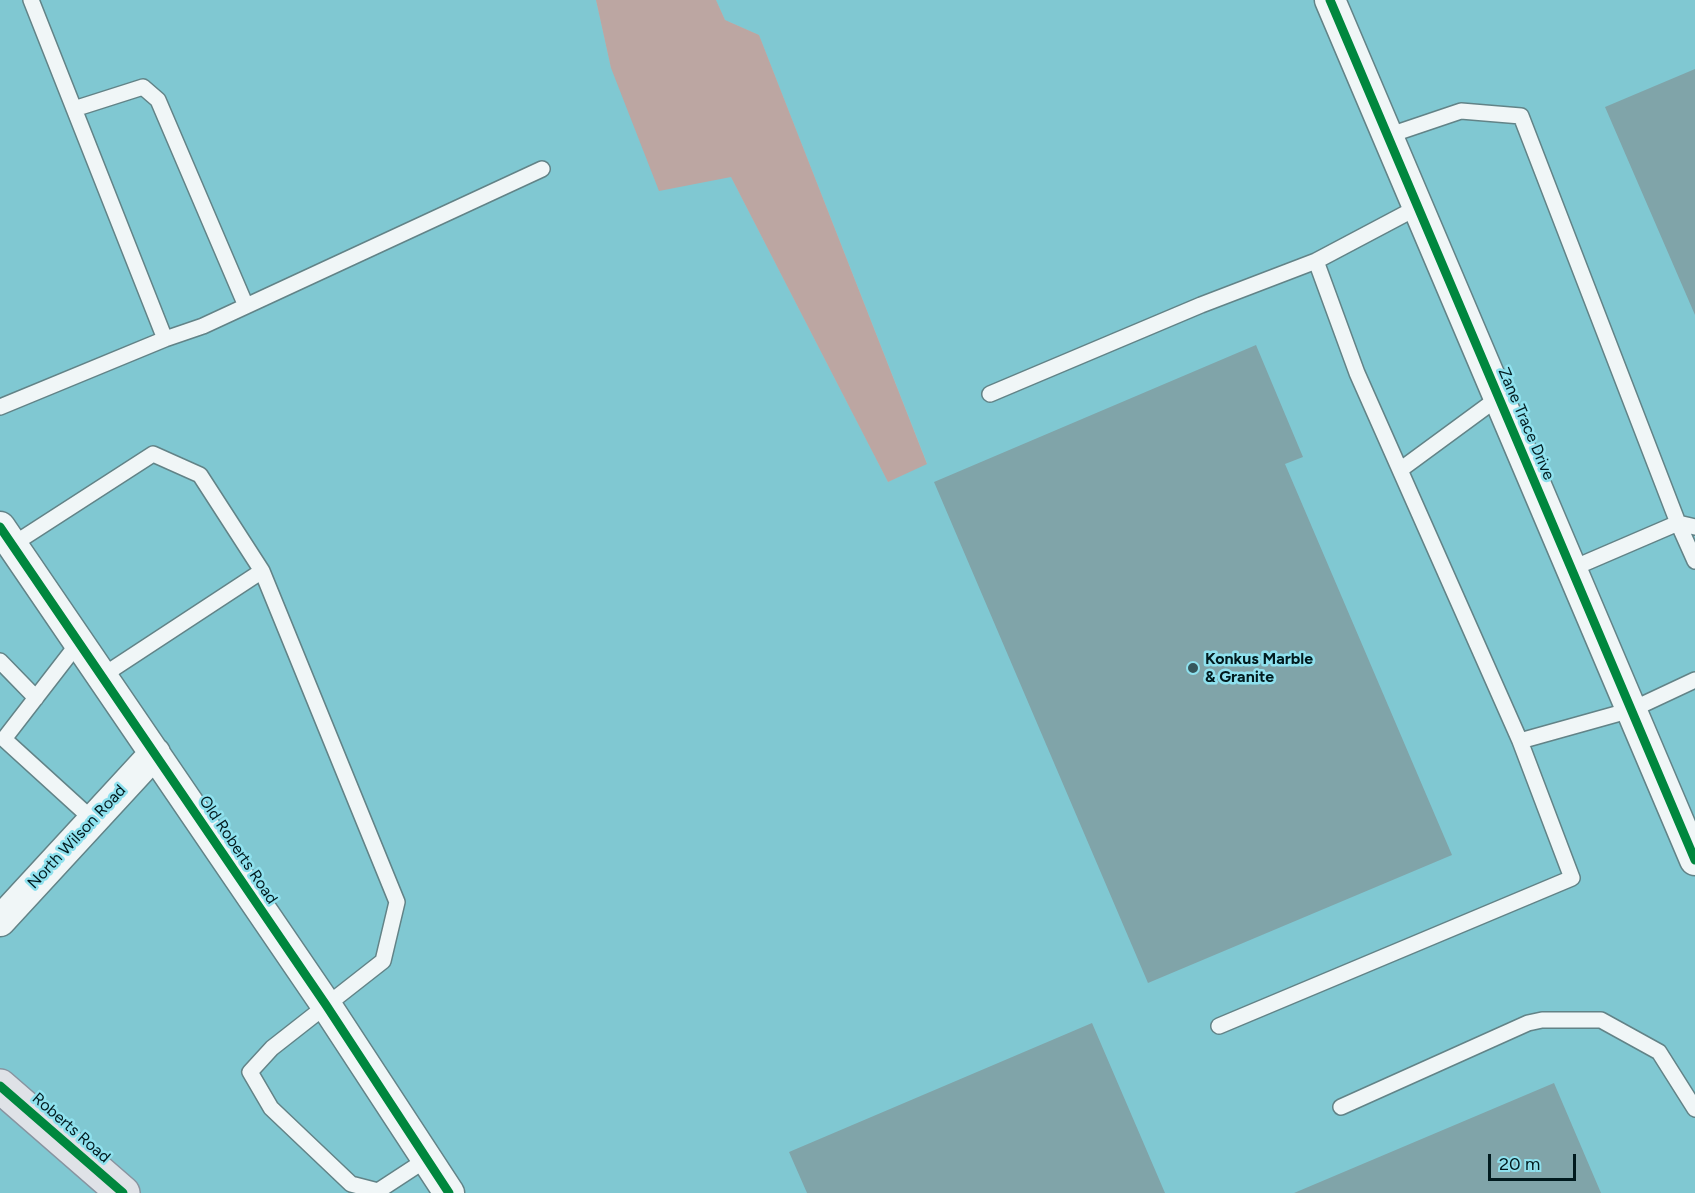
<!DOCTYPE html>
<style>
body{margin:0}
#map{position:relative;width:1695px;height:1193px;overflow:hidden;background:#98c5cb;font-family:Figtree,sans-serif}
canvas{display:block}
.scale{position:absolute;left:1488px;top:1154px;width:88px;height:27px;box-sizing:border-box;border:3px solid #011a1e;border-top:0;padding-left:8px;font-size:18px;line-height:21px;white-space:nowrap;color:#011a1e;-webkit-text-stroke:4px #8fe1ee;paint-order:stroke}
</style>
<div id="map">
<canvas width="1695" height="1193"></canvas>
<div class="scale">20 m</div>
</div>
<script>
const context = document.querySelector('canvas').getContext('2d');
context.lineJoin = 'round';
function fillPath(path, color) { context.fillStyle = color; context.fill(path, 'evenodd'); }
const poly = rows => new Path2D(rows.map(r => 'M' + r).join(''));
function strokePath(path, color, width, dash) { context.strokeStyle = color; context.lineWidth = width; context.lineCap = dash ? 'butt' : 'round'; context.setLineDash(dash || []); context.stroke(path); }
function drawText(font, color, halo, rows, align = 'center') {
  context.font = font + ' Figtree,sans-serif'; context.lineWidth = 5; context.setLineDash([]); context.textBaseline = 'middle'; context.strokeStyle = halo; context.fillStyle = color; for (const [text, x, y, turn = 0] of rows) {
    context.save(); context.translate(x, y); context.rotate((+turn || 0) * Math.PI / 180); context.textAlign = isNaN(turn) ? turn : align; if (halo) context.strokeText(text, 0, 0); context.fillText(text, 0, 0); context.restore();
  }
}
const built = poly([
 [0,0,596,0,611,68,731,177,888,482,927,463,759,35,725,20,716,0,1695,0,1695,1193,0,1193]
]);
const green = poly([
 [596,0,716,0,725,20,759,35,927,464,888,482,731,177,659,191,611,68]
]);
const building = poly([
 [1695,69,1695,315,1605,107],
 [1256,345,1303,457,1285,464,1452,855,1148,983,934,482],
 [1092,1023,1165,1193,807,1193,789,1152],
 [1554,1083,1601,1193,1294,1193]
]);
const lane = poly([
 [74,109,143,87,158,100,246,306],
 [1387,136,1461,111,1521,116,1678,523,1695,561],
 [1418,207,1316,261,1357,373,1520,741,1631,710,1695,680],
 [165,339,203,326,542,169],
 [990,394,1201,305,1316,261],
 [0,407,165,339,31,0],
 [1400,470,1498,398],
 [12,545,153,454,200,475,262,571],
 [1571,569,1678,523,1695,527],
 [79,642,4,739,93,820],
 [0,661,36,698],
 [102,676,262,571,397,902,383,961,272,1048,250,1072,271,1108,351,1184,378,1191,427,1159],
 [1219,1026,1572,878,1520,741],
 [1341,1107,1528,1023,1542,1020,1601,1020,1659,1052,1695,1109]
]);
const street = poly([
 [1330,0,1695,860],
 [0,527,326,1005,449,1193],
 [0,921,155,753]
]);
const primary = poly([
 [0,1086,123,1193]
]);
const cycleway = poly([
 [1330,0,1695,860],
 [0,527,326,1005,449,1193],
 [0,1086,123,1193]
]);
const markers = [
 [1193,668,6,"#36565b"]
];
const streetNames = [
 ["Zane Trace Drive",1526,424,67],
 ["North Wilson Road",77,837,-47],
 ["Old Roberts Road",238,850,56],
 ["Roberts Road",71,1128,41]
];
const poiNames = [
 ["Konkus Marble",1205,659],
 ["& Granite",1205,677]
];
fillPath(built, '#80c8d2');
fillPath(green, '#bca6a2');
fillPath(building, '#80a4a9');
strokePath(lane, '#628387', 18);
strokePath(street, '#628387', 33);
strokePath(primary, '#8894a0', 36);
strokePath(lane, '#f0f6f7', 15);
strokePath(street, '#f0f6f7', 30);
strokePath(primary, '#dfe2e7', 33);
strokePath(cycleway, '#00873e', 9);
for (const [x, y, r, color] of markers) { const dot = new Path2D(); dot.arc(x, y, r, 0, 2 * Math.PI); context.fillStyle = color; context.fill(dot); strokePath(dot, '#8fe1ee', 2); }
drawText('16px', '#011a1e', '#8fe1ee', streetNames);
drawText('bold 16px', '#011a1e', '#8fe1ee', poiNames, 'left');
</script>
